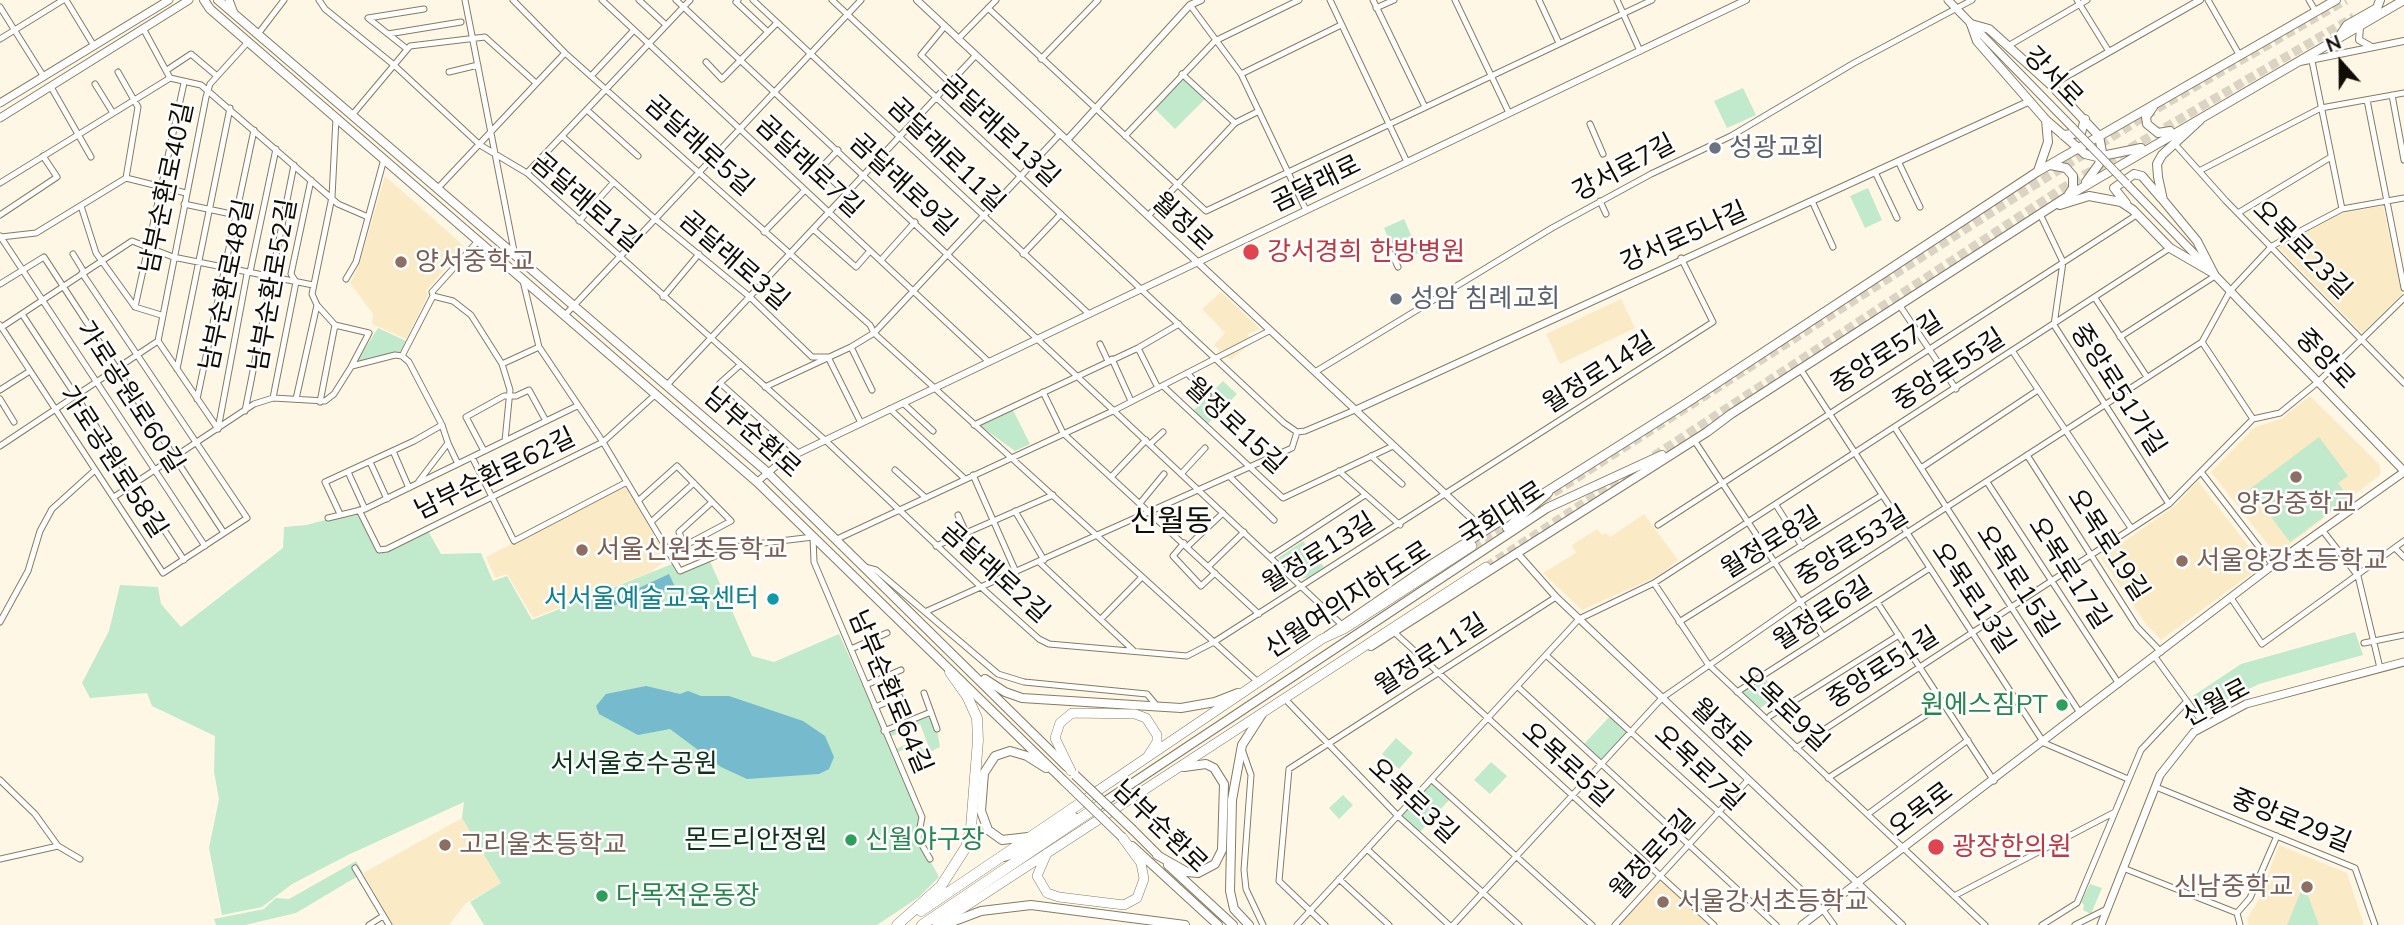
<!DOCTYPE html>
<meta charset="utf-8">
<style>
body{margin:0}
#map{position:relative;width:2404px;height:925px;overflow:hidden;background:#fff7e6;font-family:Mulish,sans-serif}
canvas{display:block}
.north{position:absolute;left:2306px;top:28px;width:70px;height:70px;-webkit-text-stroke:5px #fff;paint-order:stroke;rotate:339deg;font-size:19px;font-weight:700;line-height:28px;text-align:center;color:#110d04}
.north::after{content:'';display:block;margin:auto;width:24px;height:32px;background:#110d04;clip-path:polygon(50% 0,100% 100%,50% 72%,0 100%)}
</style>
<div id="map">
<canvas width="2404" height="925"></canvas>
<div class="north">N</div>
</div>
<script>
const context = document.querySelector('canvas').getContext('2d');
context.lineJoin = 'round';
function fillPath(path, color) { context.fillStyle = color; context.fill(path, 'evenodd'); }
const poly = rows => new Path2D(rows.map(r => 'M' + r).join(''));
function strokePath(path, color, width, dash) { context.strokeStyle = color; context.lineWidth = width; context.lineCap = dash ? 'butt' : 'round'; context.setLineDash(dash || []); context.stroke(path); }
function drawText(font, color, halo, rows, align = 'center') {
  context.font = font + ' Mulish,"Noto Sans KR",sans-serif'; context.lineWidth = 5; context.setLineDash([]); context.textBaseline = 'middle'; context.strokeStyle = halo; context.fillStyle = color; for (const [text, x, y, turn = 0] of rows) {
    context.save(); context.translate(x, y); context.rotate((+turn || 0) * Math.PI / 180); context.textAlign = isNaN(turn) ? turn : align; if (halo) context.strokeText(text, 0, 0); context.fillText(text, 0, 0); context.restore();
  }
}
const built = poly([
 [385,176,464,246,426,291,428,295,406,339,372,324,373,314,350,283,359,265],
 [2383,206,2402,294,2362,333,2278,247,2343,213],
 [1221,292,1260,329,1248,334,1251,343,1231,360,1214,345,1225,333,1202,309],
 [1621,299,1635,328,1560,364,1546,334],
 [2310,396,2380,465,2380,475,2276,555,2211,472,2255,427,2281,419],
 [2198,481,2263,565,2161,640,2146,624,2101,558,2176,505],
 [625,486,668,559,651,572,533,618,507,574,495,578,486,557],
 [1644,514,1678,560,1658,576,1582,610,1543,573,1576,553,1572,545,1597,529,1602,535,1606,533,1610,537],
 [462,818,501,883,465,904,449,925,393,925,363,873],
 [2279,845,2347,873,2364,925,2249,925,2247,919,2258,901],
 [1662,880,1709,925,1619,925]
]);
const green = poly([
 [1183,78,1205,99,1175,129,1155,109],
 [1743,88,1756,115,1727,128,1714,101],
 [1868,188,1882,220,1865,228,1850,196],
 [1404,219,1419,253,1398,261,1384,228],
 [378,328,406,341,400,352,357,361],
 [1223,381,1237,394,1206,426,1192,412],
 [1012,408,1030,444,1015,451,979,425],
 [2319,437,2348,476,2338,483,2349,498,2290,542,2250,489],
 [360,511,379,549,427,529,441,554,481,553,493,581,507,576,532,620,672,564,677,571,682,571,709,559,752,656,774,662,839,634,922,817,918,838,939,877,919,897,877,925,484,925,470,902,501,883,462,818,464,802,350,854,292,884,262,907,222,915,209,848,219,799,214,772,215,736,152,706,147,693,90,698,82,683,109,631,120,585,158,587,161,604,181,627,283,548,284,527,306,525],
 [1303,541,1324,567,1307,578,1298,579,1278,558],
 [2355,632,2363,655,2259,684,2204,711,2193,696,2241,664],
 [1763,675,1778,696,1760,708,1740,690],
 [1611,715,1631,733,1603,763,1583,745],
 [930,716,937,729,940,747,921,756,914,745,896,753,893,750,916,740,923,750,929,747,920,724,889,737,889,732],
 [1396,738,1413,753,1399,769,1382,754],
 [1491,762,1507,776,1490,794,1474,780],
 [1432,780,1451,798,1418,834,1399,817],
 [1343,795,1353,805,1339,819,1329,808],
 [356,861,363,873,296,913,245,925,216,925,214,919,264,909,276,898,289,899],
 [2090,884,2102,888,2091,914,2083,910,2084,905,2081,902],
 [2301,891,2307,893,2319,925,2287,925]
]);
const water = poly([
 [669,574,675,587,665,589,664,592,661,590,659,595,654,585,614,606,611,601],
 [646,686,680,694,688,691,701,696,729,696,803,721,825,736,834,757,829,769,819,774,747,779,721,767,670,729,638,735,599,714,596,706,606,694]
]);
const trunkTunnel = poly([
 [1654,456,2069,184,2354,17],
 [1542,500,2028,189,2163,105,2346,0],
 [1472,546,1516,517],
 [1486,567,1631,472]
]);
const minor = poly([
 [66,0,94,46],
 [319,0,325,9,394,65,480,145,527,173,825,440,982,588,1039,639,1049,644,1187,656,1214,642,1713,322,1681,258],
 [465,0,515,256],
 [513,0,565,53,870,325,874,333,1259,683],
 [602,0,989,362],
 [639,0,666,25],
 [676,0,1340,623],
 [738,0,736,2,768,32,777,23],
 [753,0,1089,314],
 [832,0,1284,423,1297,432,1305,431,1355,410],
 [1330,0,1407,162],
 [1373,0,1425,107],
 [1455,0,1509,113],
 [1539,0,1559,43],
 [1617,0,1640,51],
 [2077,0,2108,50],
 [2208,0,2240,56],
 [2309,0,2316,12],
 [1190,5,1241,74,1306,210],
 [0,7,44,77],
 [988,8,1206,211,1652,0],
 [1376,8,1394,0],
 [945,26,921,55,950,83],
 [144,30,170,78,201,85,338,204,368,217],
 [258,34,284,0],
 [388,34,461,22],
 [0,39,63,0],
 [958,39,996,0],
 [2008,46,2087,0],
 [407,49,368,18,424,9],
 [1041,59,1098,0],
 [2312,61,2342,209],
 [706,62,722,79,768,32],
 [167,70,191,54,217,76],
 [449,72,478,65],
 [1241,74,1341,25],
 [592,75,634,30],
 [95,84,113,113],
 [51,87,91,157],
 [2392,95,2404,160],
 [2367,100,2404,288],
 [587,110,638,156],
 [353,114,410,46,485,37,536,83],
 [1235,123,1259,111],
 [1590,124,1603,154],
 [562,136,654,218,750,297,812,357,828,357,861,423],
 [1125,136,1215,41,1299,0],
 [2174,143,2226,201,2404,383],
 [838,150,820,169,846,193],
 [1898,161,1920,207],
 [2199,171,2321,108,2404,93],
 [1875,172,1897,218],
 [527,173,690,0],
 [126,178,186,193],
 [0,183,170,78],
 [438,188,565,53],
 [1600,201,1606,214],
 [1812,201,1833,247],
 [184,204,236,215],
 [81,206,96,253,135,307,161,315],
 [2238,213,2331,157],
 [2040,214,2063,262,2054,325,2169,504],
 [0,215,57,177,43,156],
 [1148,216,1235,123,1182,74],
 [579,221,613,183],
 [813,229,856,267,870,251],
 [764,232,805,190],
 [0,236,205,546],
 [1,237,36,233,126,178,138,107,118,72],
 [73,254,84,272],
 [1023,254,1061,214],
 [1392,254,1398,267],
 [881,260,915,222],
 [346,279,356,262,384,159],
 [523,281,539,347,603,442,680,571,739,546,813,537,814,562,922,817,918,838,930,859],
 [0,284,44,257,224,533],
 [433,296,453,301,471,315,502,364,510,390,505,441],
 [663,297,699,254],
 [2095,298,2147,377],
 [1900,306,1956,389],
 [135,307,184,83],
 [22,314,184,560],
 [565,315,861,0],
 [0,325,163,573,247,518,82,273],
 [2,327,132,241,173,257,313,285],
 [2120,337,2215,276],
 [158,341,218,429],
 [2202,342,2253,419],
 [1100,344,1108,361],
 [851,347,872,390],
 [1138,348,1158,388],
 [2013,352,2131,528],
 [402,356,409,362,442,425,448,443,419,481],
 [1112,359,1131,401],
 [502,364,539,347],
 [352,366,395,355,402,356,433,296,432,292,478,241],
 [739,366,720,383,798,453],
 [177,369,230,108],
 [1801,370,2044,743,2128,779],
 [1315,372,1552,228,1651,174,1731,136,1854,63,1972,0],
 [1187,373,1208,395],
 [666,386,976,55],
 [1163,386,1283,498,1393,446],
 [765,387,851,347,874,333,1060,134],
 [0,390,30,371],
 [1043,392,1063,433,1259,614],
 [273,398,296,282,291,274,311,180],
 [0,399,14,422],
 [197,399,254,130],
 [296,399,317,305],
 [320,402,335,325],
 [903,403,933,431],
 [890,409,965,479],
 [245,411,294,165],
 [974,425,1138,348,1179,324],
 [1895,428,2080,713],
 [218,429,247,274,250,272,276,149],
 [1694,440,1823,636],
 [448,443,458,464],
 [1150,444,1163,432],
 [0,446,158,341,206,97,210,84,248,42],
 [393,451,409,488],
 [484,451,466,417,504,396,516,396,529,390,546,421],
 [2027,455,2137,627,2161,652],
 [1371,456,1402,484],
 [472,457,514,541,627,482],
 [370,462,387,499],
 [1921,468,2038,390],
 [895,470,926,498],
 [1339,471,1400,525],
 [348,472,365,509],
 [2201,472,2273,565],
 [1181,474,1205,448],
 [973,475,1016,572],
 [1112,476,1146,440],
 [1230,477,1274,520],
 [1987,482,2119,684],
 [114,497,254,404,273,398,325,401,334,394,351,367,369,333,335,325,317,305,312,294,332,197,336,118],
 [638,501,677,466,731,521,669,554],
 [1141,502,1164,474],
 [1776,505,1802,546],
 [359,510,379,550,387,549,603,442,656,394],
 [1015,511,1044,560],
 [340,514,325,482,414,441,442,425],
 [958,515,976,555],
 [328,518,365,509,577,406],
 [651,522,694,483],
 [1658,525,2138,214],
 [2323,531,2358,576,2380,668],
 [835,540,1115,410,1269,331],
 [1184,543,1173,556,1201,586,1215,573],
 [684,545,679,532,712,502],
 [936,546,1053,495],
 [1188,546,1223,513],
 [2395,548,2404,557],
 [1270,557,1365,495],
 [1039,562,1133,650],
 [1209,566,1244,532],
 [865,567,876,570,998,674,1024,682,1147,694,1157,706],
 [1654,583,1708,664,1985,925],
 [2231,598,2262,644,2404,541],
 [1877,602,1994,781],
 [927,611,1292,448,1297,432],
 [1101,619,1142,577],
 [0,622,28,571,40,531,52,509,94,471],
 [1679,622,1882,495],
 [1395,633,1714,925],
 [2364,643,2404,635],
 [851,649,887,633],
 [1547,656,1719,812,1823,910,1834,925],
 [2155,657,2205,726],
 [866,685,901,670],
 [1518,687,1776,925],
 [1737,692,1930,568],
 [924,693,937,729],
 [1285,699,1399,817,1519,925],
 [875,707,900,697],
 [1770,716,1899,635],
 [884,731,931,712],
 [1796,748,2169,504,2253,419,2280,413,2318,382,2404,298],
 [1242,749,1251,775,1244,870,1246,889,1263,925],
 [1828,778,1945,703],
 [0,780,35,814,58,846,80,859],
 [1432,780,1592,925],
 [2156,787,2355,868,2375,925],
 [1868,814,1968,740],
 [1367,849,1449,925],
 [0,859,58,846],
 [355,868,389,925],
 [2123,868,2237,913],
 [1339,879,1389,925],
 [1954,896,2115,812],
 [2237,913,2250,898,2277,836],
 [2237,913,2240,925],
 [369,925,383,916],
 [1297,925,1579,619,1654,583,2170,248],
 [1325,925,1279,881,1289,769,1556,597],
 [1453,925,1662,698,1800,602,2202,342,2230,291,2272,246,2342,209,2404,198],
 [1615,925,1748,780],
 [2042,925,2077,903,2141,750,2187,701],
 [2075,925,2107,909]
]);
const tertiary = poly([
 [917,0,1484,530],
 [2360,27,2359,40,2370,46],
 [2300,62,2404,41],
 [2051,85,2200,0],
 [1067,140,1190,5,1201,0],
 [1355,410,2030,101],
 [757,482,782,461,1746,0],
 [1518,554,1556,597,1902,925]
]);
const secondary = poly([
 [229,0,234,13],
 [1948,0,2073,128],
 [0,103,169,0],
 [0,118,189,0],
 [2126,183,2404,471],
 [1802,925,2273,565,2404,472],
 [2101,925,2160,775,2194,732,2246,704,2404,662]
]);
const primary = poly([
 [204,0,210,9,757,482,1064,781],
 [218,0,766,471,1067,767],
 [1971,24,1977,41,2046,120,2085,154,2097,157,2141,148],
 [1971,24,1989,29,2051,85,2099,136,2102,152,2099,164,2086,182],
 [2341,34,2347,25,2377,8,2380,0],
 [2153,107,2146,117,2147,124,2158,133,2170,131],
 [2200,120,2162,155,2157,164,2158,177,2163,200,2197,241,2214,274],
 [2063,135,2081,133,2085,119],
 [2050,165,2066,168,2073,176,2073,188,2069,194],
 [2038,171,2048,142,2046,120],
 [2126,203,2114,188,2134,174,2142,176,2161,198],
 [2060,205,2089,196,2121,202,2133,210,2170,248,2213,273],
 [1507,528,1548,493],
 [1327,636,1429,566,1685,404,2037,172,2336,0],
 [1371,646,1707,432,1731,414,2068,196,2404,0],
 [985,679,1005,692,1022,698,1181,708,1215,702,1238,693],
 [1098,806,1547,508,1662,455],
 [1133,830,1159,856],
 [1028,837,1002,840,988,830,981,811,984,773,995,756,1010,751,1027,756,1046,768],
 [1132,846,1218,925],
 [1157,855,1187,872,1198,873,1215,864,1222,850,1224,784,1214,768,1206,764,1184,767],
 [1004,857,1020,852,1074,817],
 [1168,865,1233,925],
 [944,925,981,911,1031,905,1185,925],
 [1249,925,1234,909,1230,891,1232,800,1242,745,1262,714]
]);
const trunk = poly([
 [1071,771,1055,738,1060,723,1072,713,1135,714,1146,718,1157,735,1157,742,1148,756],
 [1090,796,1322,639,1344,629,1472,546],
 [1047,853,1037,876,1047,893,1059,897,1124,905,1137,898,1144,879,1141,863,1122,837],
 [937,925,1486,567]
]);
const motorway = poly([
 [921,911,1088,798],
 [897,925,941,886,966,847,971,828,978,740,977,718,967,696,950,672],
 [922,925,1097,807]
]);
const secondaryBridge = poly([
 [2073,128,2126,183]
]);
const primaryBridge = poly([
 [1075,775,1133,830],
 [1064,781,1122,837]
]);
const markers = [
 [1715,148,7,"#6b7280"],
 [1251,252,9,"#e0444e"],
 [401,262,7,"#8d6e63"],
 [1396,299,7,"#6b7280"],
 [2296,477,7,"#8d6e63"],
 [582,550,7,"#8d6e63"],
 [2182,561,7,"#8d6e63"],
 [773,599,7,"#0f9aa8"],
 [2062,705,7,"#2e9e5b"],
 [851,840,7,"#2e9e5b"],
 [445,845,7,"#8d6e63"],
 [1936,847,9,"#e0444e"],
 [2307,887,7,"#8d6e63"],
 [602,896,7,"#2e9e5b"],
 [1663,902,7,"#8d6e63"]
];
const streetNames = [
 ["강서로",2053,77,46],
 ["곰달래로13길",1000,131,43],
 ["곰달래로5길",699,146,42],
 ["곰달래로11길",946,155,44],
 ["곰달래로7길",809,167,43],
 ["강서로7길",1624,168,-28],
 ["곰달래로",1316,184,-26],
 ["곰달래로9길",903,185,43],
 ["남부순환로40길",167,188,-78],
 ["곰달래로1길",586,203,41],
 ["월정로",1182,222,43],
 ["강서로5나길",1684,237,-24],
 ["오목로23길",2302,250,45],
 ["곰달래로3길",734,261,41],
 ["남부순환로48길",227,285,-78],
 ["남부순환로52길",273,285,-80],
 ["중앙로57길",1887,353,-33],
 ["중앙로",2325,359,46],
 ["중앙로55길",1949,370,-33],
 ["월정로14길",1599,373,-33],
 ["중앙로51가길",2118,390,57],
 ["가로공원로60길",130,397,57],
 ["월정로15길",1235,426,43],
 ["남부순환로",752,433,42],
 ["가로공원로58길",113,462,57],
 ["남부순환로62길",495,474,-26],
 ["국회대로",1502,514,-33],
 ["월정로8길",1771,543,-32],
 ["오목로19길",2108,545,57],
 ["중앙로53길",1852,546,-32],
 ["월정로13길",1319,553,-32],
 ["곰달래로2길",995,573,42],
 ["오목로17길",2069,573,57],
 ["오목로15길",2017,581,57],
 ["오목로13길",1973,598,56],
 ["신월여의지하도로",1348,600,-33],
 ["월정로6길",1823,614,-33],
 ["월정로11길",1431,655,-33],
 ["중앙로51길",1883,668,-33],
 ["남부순환로64길",890,692,67],
 ["신월로",2216,703,-28],
 ["오목로9길",1784,709,43],
 ["월정로",1721,728,43],
 ["오목로5길",1567,765,42],
 ["오목로7길",1699,768,43],
 ["오목로3길",1413,801,43],
 ["오목로",1921,810,-37],
 ["중앙로29길",2291,821,22],
 ["남부순환로",1160,827,44],
 ["월정로5길",1653,855,-47]
];
const worshipNames = [
 ["성광교회",1729,148],
 ["성암 침례교회",1410,299]
];
const healthNames = [
 ["강서경희 한방병원",1267,252],
 ["광장한의원",1952,847]
];
const educationNames = [
 ["양서중학교",415,262],
 ["양강중학교",2296,504,"center"],
 ["서울신원초등학교",596,550],
 ["서울양강초등학교",2196,561],
 ["고리울초등학교",459,845],
 ["신남중학교",2293,887,"right"],
 ["서울강서초등학교",1677,902]
];
const cultureNames = [
 ["서서울예술교육센터",759,599]
];
const leisureNames = [
 ["원에스짐PT",2048,705,"right"],
 ["신월야구장",865,840],
 ["다목적운동장",616,896]
];
const parkNames = [
 ["서서울호수공원",634,764],
 ["몬드리안정원",756,840]
];
const quarterNames = [
 ["신월동",1171,522]
];
fillPath(built, '#faebc6');
fillPath(green, '#c1e9cb');
fillPath(water, '#75bacd');
strokePath(trunkTunnel, '#dbd4c4', 9, [9, 4.5]);
strokePath(minor, '#867b61', 7);
strokePath(tertiary, '#867b61', 8);
strokePath(secondary, '#867b61', 9);
strokePath(primary, '#867b61', 10);
strokePath(trunk, '#867b61', 10);
strokePath(motorway, '#867b61', 11);
strokePath(minor, '#fff', 5);
strokePath(tertiary, '#fff', 6);
strokePath(secondary, '#fff', 7);
strokePath(primary, '#fff', 8);
strokePath(trunk, '#fff', 9);
strokePath(motorway, '#fff', 10);
strokePath(secondaryBridge, '#867b61', 9, []);
strokePath(primaryBridge, '#867b61', 10, []);
strokePath(secondaryBridge, '#fff', 7);
strokePath(primaryBridge, '#fff', 8);
for (const [x, y, r, color] of markers) { const dot = new Path2D(); dot.arc(x, y, r, 0, 2 * Math.PI); context.fillStyle = color; context.fill(dot); strokePath(dot, '#fff', 2.5); }
drawText('26px', '#110d04', '#fff', streetNames);
drawText('26px', '#5b616d', '#fff', worshipNames, 'left');
drawText('26px', '#be3a42', '#fff', healthNames, 'left');
drawText('26px', '#785e54', '#fff', educationNames, 'left');
drawText('26px', '#0d838f', '#fff', cultureNames, 'right');
drawText('26px', '#27864d', '#fff', leisureNames, 'left');
drawText('26px', '#0b331a', '#fff', parkNames);
drawText('30px', '#110d04', '#fff', quarterNames);
</script>
